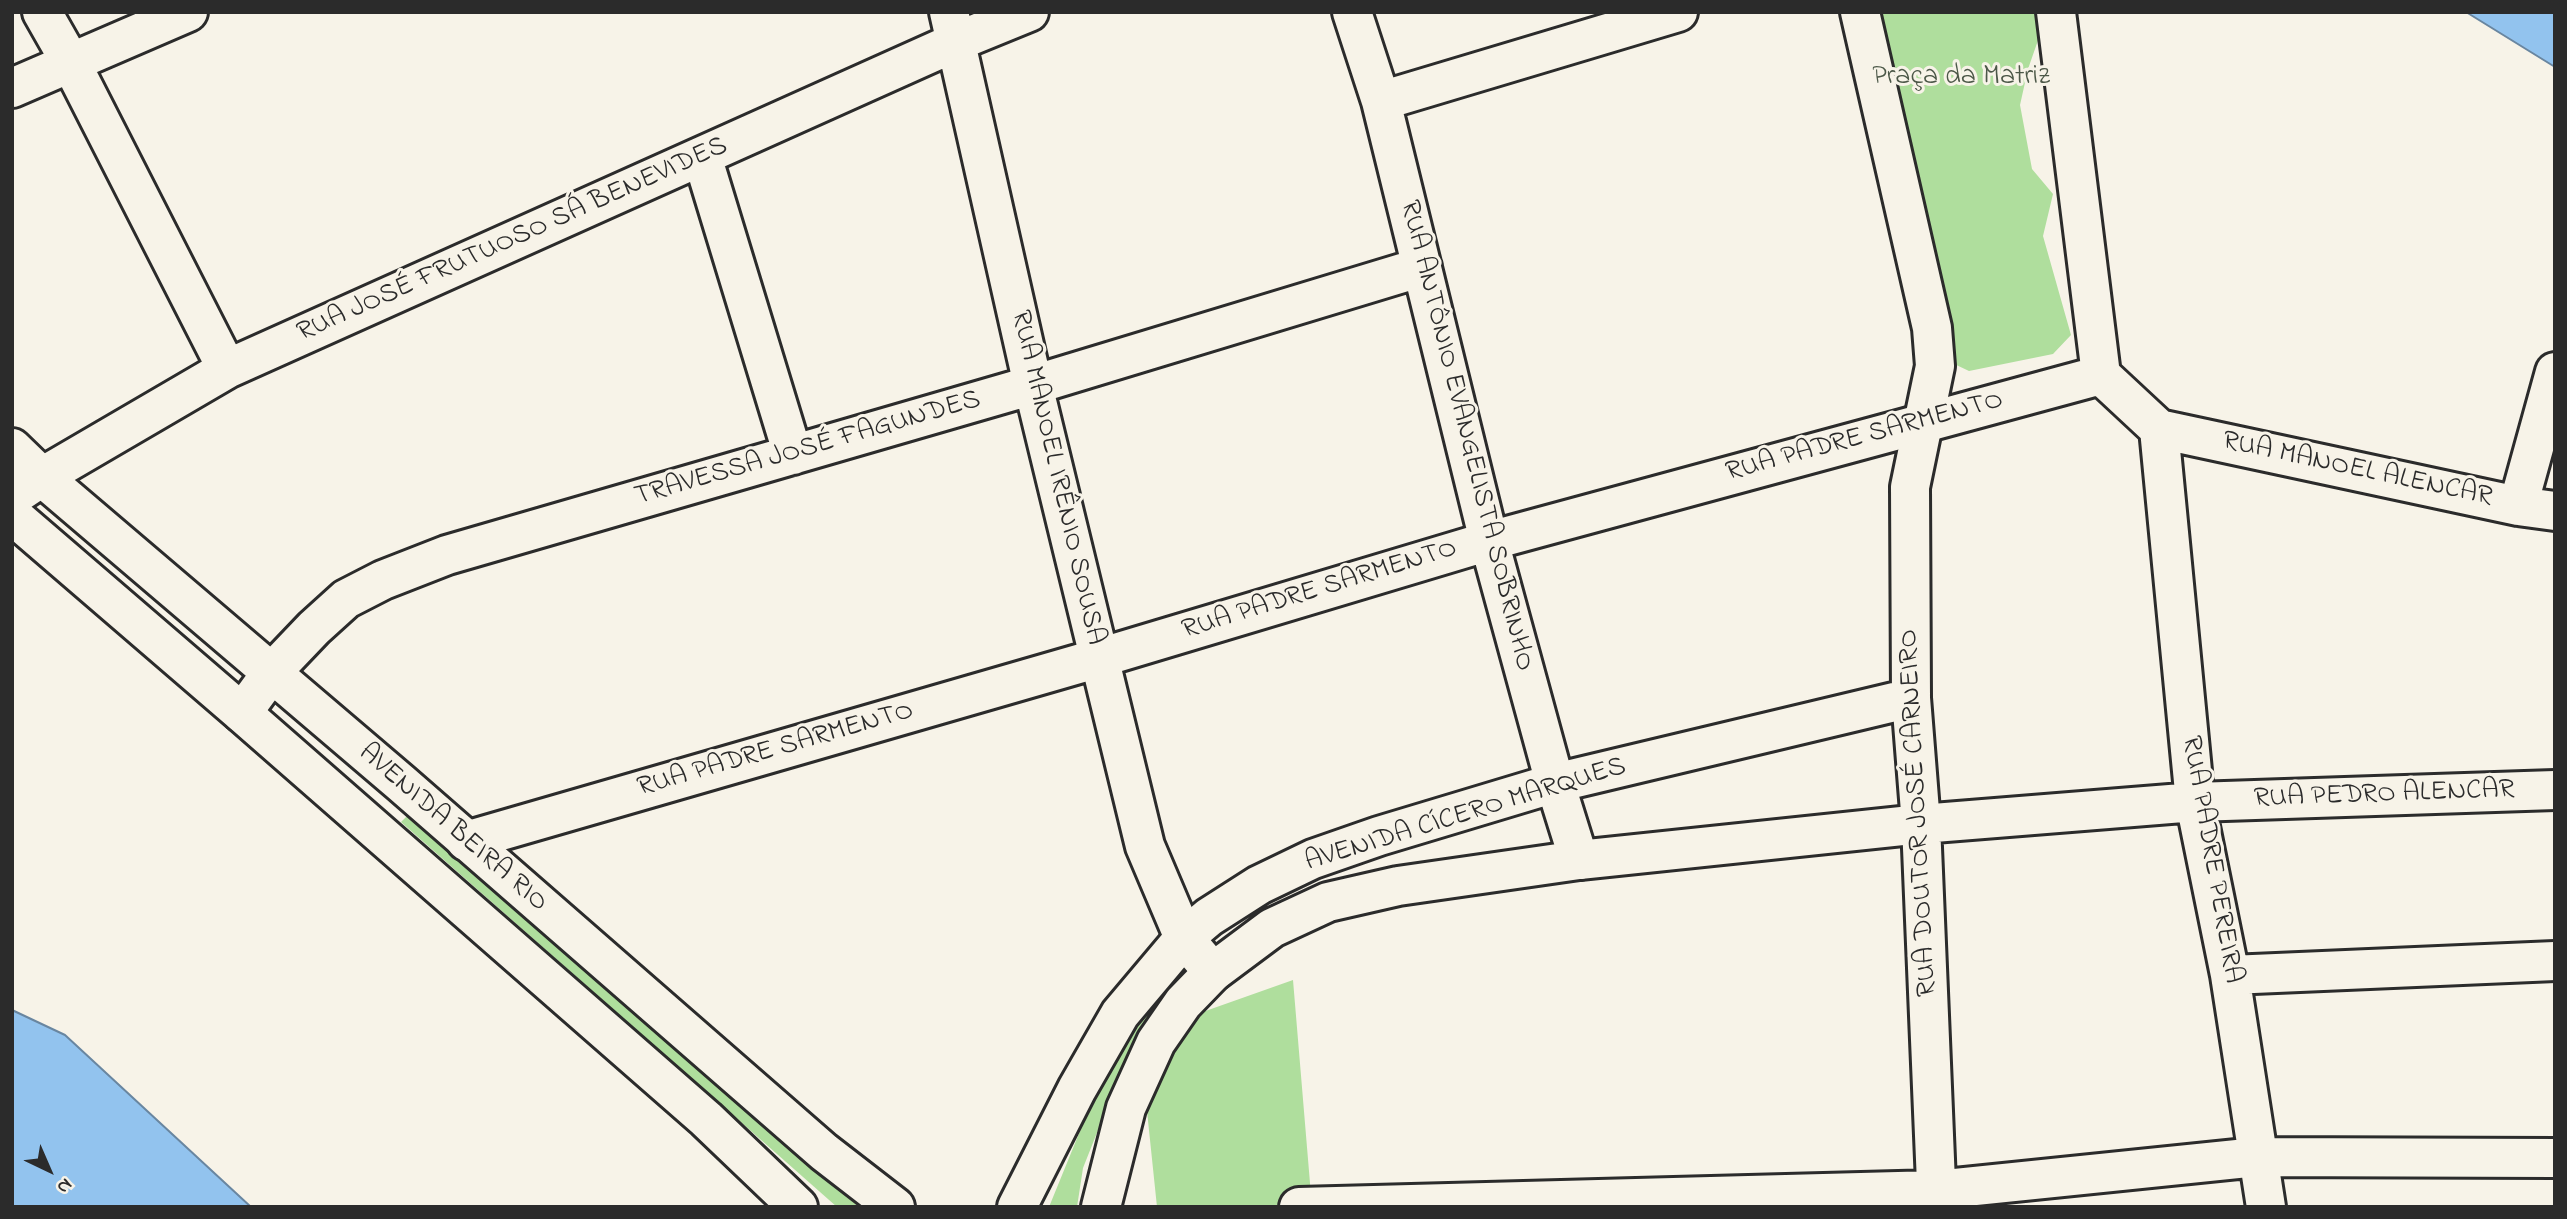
<!DOCTYPE html>
<meta charset="utf-8">
<style>
body{margin:0}
#map{position:relative;width:2567px;height:1219px;overflow:hidden;background:#f7f3e8;font-family:"Indie Flower",sans-serif}
canvas{display:block}
.frame{position:absolute;inset:0;border:14px solid #2b2b2b;pointer-events:none}
.north{position:absolute;left:14px;top:1135px;width:70px;height:70px;-webkit-text-stroke:5px #f7f3e8;paint-order:stroke;rotate:136deg;font-size:19px;font-weight:700;line-height:28px;text-align:center;color:#2b2b2b}
.north::after{content:'';display:block;margin:auto;width:24px;height:32px;background:#2b2b2b;clip-path:polygon(50% 0,100% 100%,50% 72%,0 100%)}
</style>
<div id="map">
<canvas width="2567" height="1219"></canvas>
<div class="frame"></div>
<div class="north">N</div>
</div>
<script>
const context = document.querySelector('canvas').getContext('2d');
context.lineJoin = 'round';
function fillPath(path, color) { context.fillStyle = color; context.fill(path, 'evenodd'); }
const poly = rows => new Path2D(rows.map(r => 'M' + r).join(''));
function strokePath(path, color, width, dash) { context.strokeStyle = color; context.lineWidth = width; context.lineCap = dash ? 'butt' : 'round'; context.setLineDash(dash || []); context.stroke(path); }
function drawText(font, color, halo, rows, align = 'center') {
  context.font = font + ' "Indie Flower",sans-serif'; context.lineWidth = 6; context.setLineDash([]); context.textBaseline = 'middle'; context.strokeStyle = halo; context.fillStyle = color; for (const [text, x, y, turn = 0] of rows) {
    context.save(); context.translate(x, y); context.rotate((+turn || 0) * Math.PI / 180); context.textAlign = isNaN(turn) ? turn : align; if (halo) context.strokeText(text, 0, 0); context.fillText(text, 0, 0); context.restore();
  }
}
const green = poly([
 [1881,12,2039,12,2043,26,2028,69,2020,105,2032,169,2053,194,2043,236,2071,335,2053,354,1969,371,1950,362,1946,308],
 [412,811,859,1207,837,1207,401,822],
 [1293,980,1312,1207,1157,1207,1140,1044,1123,1067,1083,1168,1077,1207,1049,1207,1111,1055,1162,988,1173,997,1149,1031]
]);
const water = poly([
 [2466,12,2555,12,2555,67,2466,12],
 [12,1010,65,1035,251,1207,12,1207,12,1010]
]);
const minor = poly([
 [42,12,71,63,227,369],
 [949,12,1033,385,1145,846,1184,938,1213,972],
 [1352,12,1381,101,1489,541,1555,783,1579,860],
 [2056,12,2101,375],
 [12,88,188,12],
 [1381,101,1678,12],
 [702,156,793,455],
 [2159,429,2195,802,2230,975,2266,1207],
 [2159,429,2518,506,2555,511],
 [12,497,42,477,227,369,958,41,1029,12],
 [2518,506,2555,372],
 [242,713,272,672,314,628,346,599,383,580,447,555,1033,385,1422,267],
 [466,841,1099,658,1489,541,2101,375,2159,429],
 [2230,975,2555,961],
 [1299,1207,1936,1190,2257,1157,2555,1158],
 [1937,1207,1921,824,2195,802,2555,790]
]);
const major = poly([
 [12,448,42,477,401,783,824,1152,895,1207],
 [12,515,242,713,706,1119,798,1207],
 [1017,1207,1077,1089,1120,1014,1184,938,1209,917,1259,885,1313,859,1379,836,1555,783,1911,698],
 [1101,1207,1126,1108,1156,1042,1183,1003,1213,972,1272,928,1328,902,1398,886,1579,860,1921,824,1911,698,1910,487,1935,366,1932,328,1860,12]
]);
const parkNames = [
 ["Praça da Matriz",1961,78]
];
const streetNames = [
 ["RUA JOSÉ FRUTUOSO SÁ BENEVIDES",513,241,-24],
 ["RUA ANTÔNIO EVANGELISTA SOBRINHO",1465,436,76],
 ["RUA PADRE SARMENTO",1865,438,-15],
 ["TRAVESSA JOSÉ FAGUNDES",808,450,-16],
 ["RUA MANOEL ALENCAR",2357,471,12],
 ["RUA MANOEL IRÊNIO SOUSA",1056,478,77],
 ["RUA PADRE SARMENTO",1320,591,-17],
 ["RUA PADRE SARMENTO",776,751,-16],
 ["RUA PEDRO ALENCAR",2384,796,-2],
 ["RUA DOUTOR JOSÉ CARNEIRO",1920,813,-93],
 ["AVENIDA CÍCERO MARQUES",1466,816,-17],
 ["AVENIDA BEIRA RIO",452,829,41],
 ["RUA PADRE PEREIRA",2210,860,80]
];
fillPath(green, '#afde9d');
fillPath(water, '#92c3ee');
strokePath(water, '#6986a0', 2);
strokePath(minor, '#2b2b2b', 44);
strokePath(major, '#2b2b2b', 44);
strokePath(minor, '#f7f3e8', 38);
strokePath(major, '#f7f3e8', 38);
drawText('28px', '#4c5848', '#f7f3e8', parkNames);
drawText('28px', '#2b2b2b', '#f7f3e8', streetNames);
</script>
